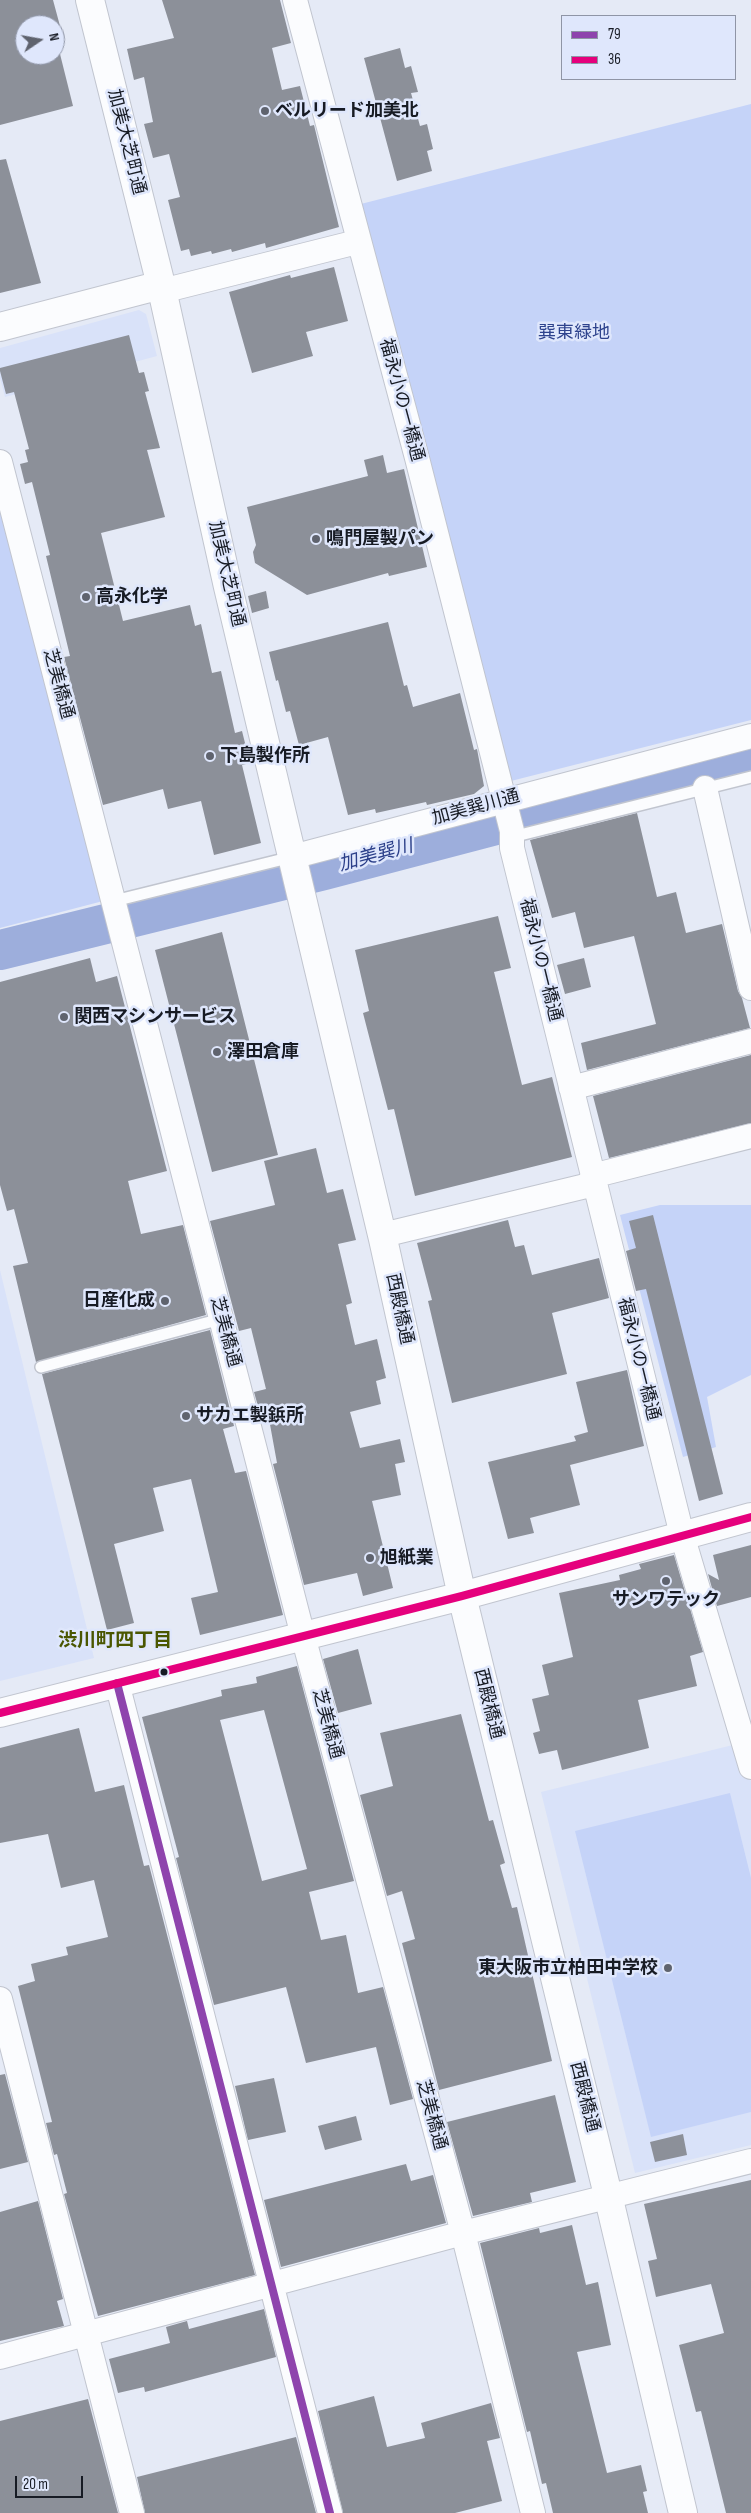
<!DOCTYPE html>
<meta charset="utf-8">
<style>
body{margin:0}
#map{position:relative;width:751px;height:2513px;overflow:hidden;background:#e5eaf6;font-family:"Sofia Sans Condensed",sans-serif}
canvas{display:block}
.legend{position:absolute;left:561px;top:15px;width:175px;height:65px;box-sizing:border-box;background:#dfe7fc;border:1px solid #8f95a6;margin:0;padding:6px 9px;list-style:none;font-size:15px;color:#171b24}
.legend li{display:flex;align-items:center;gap:10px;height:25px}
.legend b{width:25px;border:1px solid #8f95a6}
.north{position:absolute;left:15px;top:15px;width:50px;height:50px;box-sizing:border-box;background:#dfe7fc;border:1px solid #8f95a6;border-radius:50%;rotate:78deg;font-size:14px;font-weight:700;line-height:20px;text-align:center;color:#171b24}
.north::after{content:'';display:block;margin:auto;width:18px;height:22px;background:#5f636e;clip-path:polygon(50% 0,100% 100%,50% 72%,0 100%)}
.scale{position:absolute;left:15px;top:2476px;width:68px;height:22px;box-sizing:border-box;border:2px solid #171b24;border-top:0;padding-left:6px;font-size:15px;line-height:18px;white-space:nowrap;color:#171b24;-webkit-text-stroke:4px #dfe7fc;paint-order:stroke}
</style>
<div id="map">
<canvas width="751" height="2513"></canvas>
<ul class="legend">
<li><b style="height:6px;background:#8e44ad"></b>79</li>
<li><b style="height:6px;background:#e5007d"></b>36</li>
</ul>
<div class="north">N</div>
<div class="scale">20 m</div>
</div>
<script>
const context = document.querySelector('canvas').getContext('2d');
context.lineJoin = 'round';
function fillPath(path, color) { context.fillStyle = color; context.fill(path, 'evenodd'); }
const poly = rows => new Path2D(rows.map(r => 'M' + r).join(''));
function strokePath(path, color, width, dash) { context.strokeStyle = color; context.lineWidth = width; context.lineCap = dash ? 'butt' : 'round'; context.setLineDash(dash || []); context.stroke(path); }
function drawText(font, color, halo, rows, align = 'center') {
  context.font = font + ' "Sofia Sans Condensed","Noto Sans JP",sans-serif'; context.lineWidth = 5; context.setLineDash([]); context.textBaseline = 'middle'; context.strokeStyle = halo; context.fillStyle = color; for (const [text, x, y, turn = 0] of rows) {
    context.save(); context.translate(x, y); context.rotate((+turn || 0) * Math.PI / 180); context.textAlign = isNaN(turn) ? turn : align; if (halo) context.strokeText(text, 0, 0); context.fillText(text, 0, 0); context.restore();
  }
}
const built = poly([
 [139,310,146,314,157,356,5,397,0,378,0,348],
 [0,1270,94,1658,0,1681],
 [741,1743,751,1782,751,2145,635,2173,541,1792]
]);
const green = poly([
 [751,104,751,720,511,781,357,205],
 [0,511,103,901,0,928],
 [660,1205,751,1205,751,1375,707,1397,716,1447,683,1457,620,1215],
 [730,1793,751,1878,751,2112,651,2137,575,1831]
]);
const river = poly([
 [0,950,324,870,751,758]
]);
const building = poly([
 [0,0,53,0,60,26,25,25,25,55,55,55,55,34,73,106,0,125],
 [162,0,280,0,291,43,272,48,282,90,300,86,310,126,314,125,339,227,266,248,265,243,232,252,231,249,212,254,211,251,191,256,189,249,181,251,168,200,180,197,169,154,153,158,144,124,153,122,144,77,134,80,127,49,174,38],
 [400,48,405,68,411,66,418,92,411,93,420,126,427,124,433,149,427,151,432,171,397,181,364,58],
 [6,159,41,283,0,293,0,160],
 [334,267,348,321,306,332,313,356,252,373,229,292,290,275,291,278],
 [129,335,139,373,144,372,149,391,145,392,160,448,147,450,165,517,101,533,123,621,190,605,195,626,201,624,212,673,221,671,235,733,242,731,250,763,242,765,261,843,214,855,201,801,168,809,163,789,103,805,64,657,70,656,46,556,50,555,32,482,25,484,20,464,28,462,25,450,29,449,14,392,6,394,0,371,0,368],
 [383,455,387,473,404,469,427,567,389,576,388,573,307,595,255,563,253,552,256,545,247,507,368,476,364,460],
 [266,591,269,608,252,613,248,596],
 [388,622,404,686,407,685,413,707,460,693,474,750,477,749,484,786,474,794,427,805,426,802,376,813,375,809,348,815,328,737,299,745,290,711,286,712,278,680,276,681,269,652],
 [637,813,657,897,676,892,686,933,722,924,738,991,742,998,750,1028,587,1070,581,1043,656,1024,634,936,584,948,575,912,552,918,530,840],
 [498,916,511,968,494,972,522,1085,552,1077,572,1157,415,1196,394,1109,388,1110,363,1013,369,1011,355,950],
 [222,932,278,1155,212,1172,155,950],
 [90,958,96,982,117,976,167,1171,128,1181,141,1234,183,1225,206,1315,36,1362,13,1266,28,1263,14,1209,7,1211,0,1185,0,982],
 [584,958,591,987,565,994,557,965],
 [751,1055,751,1123,609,1158,593,1096],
 [316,1148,327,1193,343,1189,356,1240,338,1244,352,1303,346,1305,355,1345,377,1339,386,1378,376,1381,381,1404,350,1412,360,1448,400,1439,405,1462,395,1464,401,1495,372,1501,393,1588,363,1596,357,1573,304,1585,273,1464,277,1463,267,1408,259,1410,254,1392,266,1389,251,1328,239,1331,210,1221,275,1205,264,1161],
 [653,1215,723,1494,699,1501,646,1289,636,1291,626,1251,636,1248,629,1221],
 [508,1220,515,1247,524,1245,532,1275,599,1258,609,1298,552,1313,567,1374,452,1403,428,1301,432,1300,417,1243],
 [210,1330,234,1426,223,1429,235,1473,246,1471,283,1615,200,1635,191,1598,218,1592,191,1479,153,1488,164,1531,114,1544,134,1623,107,1630,42,1374],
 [627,1370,644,1446,570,1465,580,1505,530,1518,534,1533,508,1539,488,1462,576,1441,574,1436,588,1432,576,1382],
 [751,1545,751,1597,717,1606,708,1574,719,1580,713,1555],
 [674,1555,703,1652,690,1656,697,1686,638,1700,649,1748,562,1770,557,1750,539,1754,533,1733,540,1731,532,1699,549,1695,542,1665,573,1657,559,1593,620,1580,619,1575,641,1569,639,1564],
 [358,1649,372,1704,338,1713,323,1659],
 [297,1666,354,1881,309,1892,321,1940,346,1935,358,1993,383,1987,413,2099,390,2105,376,2047,306,2063,286,1987,214,2005,176,1858,179,1857,142,1717,222,1696,221,1690,257,1683,256,1677],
 [264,1710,307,1869,262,1881,220,1720],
 [461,1714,489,1821,493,1820,505,1863,500,1865,512,1908,517,1907,552,2061,439,2090,402,1943,415,1939,402,1891,387,1896,360,1795,393,1786,380,1733],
 [79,1728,95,1792,124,1785,144,1866,149,1865,255,2275,98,2316,64,2194,67,2193,57,2154,54,2155,46,2123,52,2122,18,1986,35,1981,31,1964,68,1955,66,1947,108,1937,94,1880,61,1888,48,1834,0,1843,0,1748],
 [5,2074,28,2162,0,2169,0,2075],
 [274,2078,286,2132,248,2140,235,2086],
 [555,2095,576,2182,530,2193,532,2202,473,2216,447,2122],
 [356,2116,362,2140,325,2150,318,2126],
 [683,2134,687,2155,655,2162,650,2142],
 [406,2164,411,2181,433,2175,446,2223,281,2267,264,2200],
 [751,2180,751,2513,726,2513,701,2411,696,2412,679,2345,724,2333,711,2284,656,2297,648,2261,657,2259,644,2204],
 [38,2201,63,2299,57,2301,64,2326,0,2341,0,2212],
 [572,2225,586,2285,598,2282,611,2345,577,2352,607,2473,641,2465,647,2491,643,2492,648,2513,553,2513,546,2483,542,2484,530,2431,527,2432,480,2243,539,2228,540,2233],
 [264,2309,276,2357,145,2392,144,2387,118,2393,109,2359,170,2343,166,2327,187,2321,189,2329],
 [374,2396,387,2447,425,2438,421,2423,491,2403,500,2438,487,2441,502,2501,455,2513,343,2513,318,2411],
 [88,2399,118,2513,0,2513,0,2421],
 [296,2437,316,2513,145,2513,137,2477]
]);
const lane = poly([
 [512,837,751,777],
 [114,901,292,857],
 [41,1367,221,1319]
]);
const street = poly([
 [295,0,417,458,512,831,512,848,682,1535,751,1767],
 [162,291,357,242],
 [0,462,303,1636,463,2233,533,2513],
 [705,788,751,988],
 [292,857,751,736],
 [571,1088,751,1041],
 [592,1176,751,1136],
 [383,1239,387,1234,594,1184],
 [117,1683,330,2513],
 [0,1999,132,2513],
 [0,2357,463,2233,751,2161]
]);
const secondary = poly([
 [90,0,161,285,228,587,383,1239,462,1596,608,2195,683,2513],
 [0,327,161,285],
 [0,1713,462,1596,751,1517]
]);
const bus1 = poly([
 [117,1683,330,2513]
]);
const bus2 = poly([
 [0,1713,462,1596,751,1517]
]);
const markers = [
 [265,111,5,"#5f636e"],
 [316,539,5,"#5f636e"],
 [86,597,5,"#5f636e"],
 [210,756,5,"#5f636e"],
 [64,1017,5,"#5f636e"],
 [217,1052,5,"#5f636e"],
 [165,1301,5,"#5f636e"],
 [186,1416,5,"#5f636e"],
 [370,1558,5,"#5f636e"],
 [666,1581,5,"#5f636e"],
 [164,1672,4.5,"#171b24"],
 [668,1968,5,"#5f636e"]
];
const poiNames = [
 ["ベルリード加美北",275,111],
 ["鳴門屋製パン",326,539],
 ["高永化学",96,597],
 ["下島製作所",220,756],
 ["関西マシンサービス",74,1017],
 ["澤田倉庫",227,1052],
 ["日産化成",155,1301,"right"],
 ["サカエ製鋲所",196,1416],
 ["旭紙業",380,1558],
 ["サンワテック",666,1600,"center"],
 ["東大阪市立柏田中学校",658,1968,"right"]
];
const streetNames = [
 ["加美大芝町通",126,142,76],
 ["福永小の一橋通",401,400,75],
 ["加美大芝町通",226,574,77],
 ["芝美橋通",58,684,75],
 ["加美巽川通",476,808,-15],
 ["福永小の一橋通",540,960,76],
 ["西殿橋通",399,1309,78],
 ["芝美橋通",225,1332,75],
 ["福永小の一橋通",638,1359,76],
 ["西殿橋通",488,1704,76],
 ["芝美橋通",327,1724,75],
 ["西殿橋通",584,2097,76],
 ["芝美橋通",431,2115,75]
];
const parkNames = [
 ["巽東緑地",574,333]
];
const waterNames = [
 ["加美巽川",376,856,-15]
];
const neighbourhoodNames = [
 ["渋川町四丁目",115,1641]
];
fillPath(built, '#d9e2f9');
fillPath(green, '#c5d3f8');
strokePath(river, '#9daedc', 40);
fillPath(building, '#8c9099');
strokePath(lane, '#c1c5cf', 14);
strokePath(street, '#c1c5cf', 26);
strokePath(secondary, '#c1c5cf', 30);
strokePath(lane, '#fbfcfe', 11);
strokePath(street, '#fbfcfe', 24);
strokePath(secondary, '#fbfcfe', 28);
strokePath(bus1, '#8e44ad', 8);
strokePath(bus2, '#e5007d', 8);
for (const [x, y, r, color] of markers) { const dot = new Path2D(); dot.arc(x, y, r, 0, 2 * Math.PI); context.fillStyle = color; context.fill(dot); strokePath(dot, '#dfe7fc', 2); }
drawText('bold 18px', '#171b24', '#dfe7fc', poiNames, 'left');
drawText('18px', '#171b24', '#dfe7fc', streetNames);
drawText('18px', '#2e438d', '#dfe7fc', parkNames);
drawText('italic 19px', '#2b3f89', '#dfe7fc', waterNames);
drawText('bold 19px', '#4a5701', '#dfe7fc', neighbourhoodNames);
</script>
